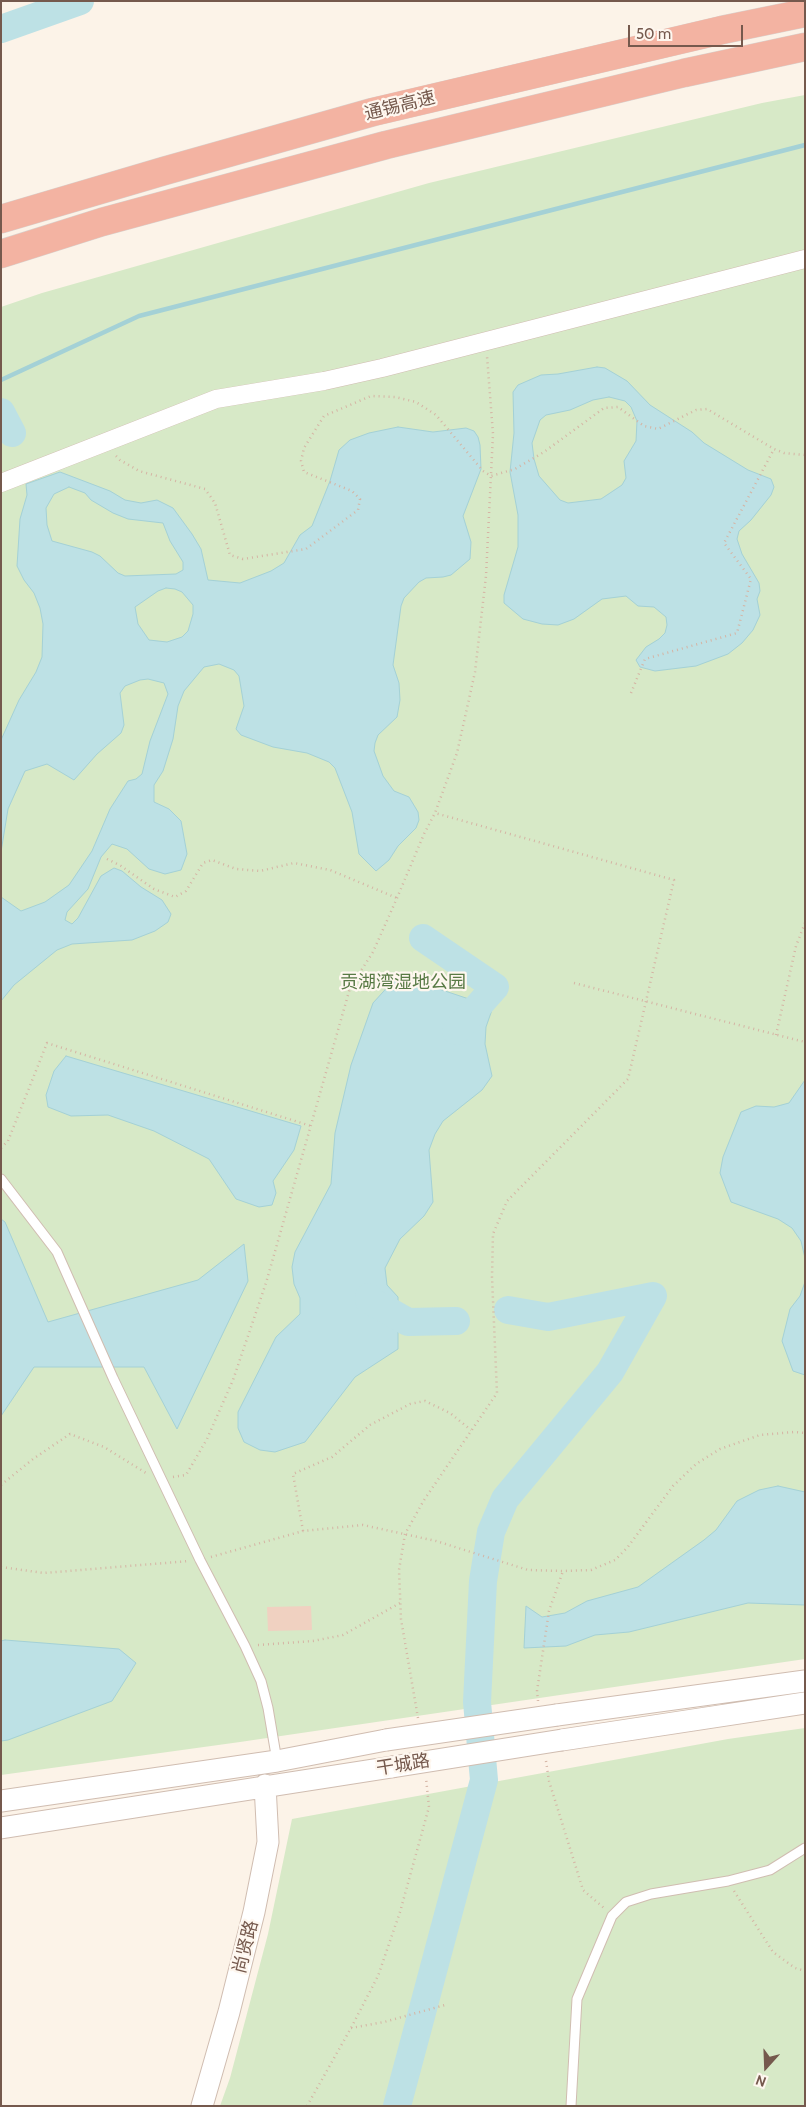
<!DOCTYPE html>
<meta charset="utf-8">
<style>
body{margin:0}
#map{position:relative;width:806px;height:2107px;overflow:hidden;background:#fcf3e8;font-family:Cabin,sans-serif}
canvas{display:block}
.frame{position:absolute;inset:0;border:2px solid #75594d;pointer-events:none}
.north{position:absolute;left:741px;top:2042px;width:50px;height:50px;-webkit-text-stroke:4px #fef7ef;paint-order:stroke;rotate:200deg;font-size:14px;font-weight:700;line-height:20px;text-align:center;color:#75594d}
.north::after{content:'';display:block;margin:auto;width:18px;height:22px;background:#75594d;clip-path:polygon(50% 0,100% 100%,50% 72%,0 100%)}
.scale{position:absolute;left:628px;top:25px;width:115px;height:22px;box-sizing:border-box;border:2px solid #75594d;border-top:0;padding-left:6px;font-size:15px;line-height:18px;white-space:nowrap;color:#75594d;-webkit-text-stroke:4px #fef7ef;paint-order:stroke}
</style>
<div id="map">
<canvas width="806" height="2107"></canvas>
<div class="frame"></div>
<div class="north">N</div>
<div class="scale">50 m</div>
</div>
<script>
const context = document.querySelector('canvas').getContext('2d');
context.lineJoin = 'round';
function fillPath(path, color) { context.fillStyle = color; context.fill(path, 'evenodd'); }
const poly = rows => new Path2D(rows.map(r => 'M' + r).join(''));
function strokePath(path, color, width, dash) { context.strokeStyle = color; context.lineWidth = width; context.lineCap = dash ? 'butt' : 'round'; context.setLineDash(dash || []); context.stroke(path); }
function drawText(font, color, halo, rows, align = 'center') {
  context.font = font + ' Cabin,"Noto Sans SC",sans-serif'; context.lineWidth = 4.5; context.setLineDash([]); context.textBaseline = 'middle'; context.strokeStyle = halo; context.fillStyle = color; for (const [text, x, y, turn = 0] of rows) {
    context.save(); context.translate(x, y); context.rotate((+turn || 0) * Math.PI / 180); context.textAlign = isNaN(turn) ? turn : align; if (halo) context.strokeText(text, 0, 0); context.fillText(text, 0, 0); context.restore();
  }
}
const green = poly([
 [805,95,805,1659,240,1742,1,1775,1,307,42,293,429,183,762,103],
 [805,1728,805,2106,220,2106,230,2078,268,1934,292,1819,728,1739]
]);
const water = poly([
 [597,367,605,368,627,381,650,405,692,432,704,443,748,470,771,479,774,487,771,495,751,520,739,531,737,539,742,554,759,583,760,591,757,599,760,615,753,630,742,643,728,654,696,666,655,671,640,667,636,660,646,647,659,639,665,633,667,625,666,617,654,607,638,606,626,596,602,599,574,619,558,625,542,624,523,619,504,603,504,595,518,547,518,515,510,472,514,433,513,392,518,385,541,375,558,374,597,367],
 [609,397,625,401,631,407,637,421,636,441,624,461,626,478,622,485,601,499,568,503,560,500,539,476,534,459,532,443,540,420,546,415,570,410,593,400,609,397],
 [398,427,433,432,466,428,474,431,478,437,480,445,481,469,463,516,471,542,470,559,451,575,443,577,426,578,419,582,404,598,401,606,393,665,399,683,400,700,397,717,378,735,375,743,374,751,383,776,394,791,409,797,418,812,419,820,416,828,398,846,389,860,376,871,359,854,352,812,335,768,329,762,307,753,273,747,241,735,236,729,244,706,239,676,234,670,219,664,204,667,184,691,178,706,173,739,163,771,154,785,154,802,169,809,181,821,187,854,181,870,165,874,149,869,127,849,112,844,101,857,88,889,67,912,65,920,72,924,78,918,101,876,114,868,122,871,141,887,162,900,171,914,168,922,155,931,132,940,72,944,57,950,14,985,1,1001,1,897,21,911,45,902,69,885,92,851,110,809,128,781,136,779,142,774,150,741,168,694,164,683,148,679,140,680,125,686,120,693,124,725,121,733,97,754,74,780,47,764,25,771,8,809,1,852,1,740,19,700,36,672,42,657,43,624,40,608,34,593,24,580,17,566,20,519,27,495,26,484,60,472,110,491,125,500,141,503,157,500,173,508,192,534,201,549,208,580,240,583,271,571,284,563,300,535,312,526,330,481,339,450,350,440,369,433,398,427],
 [69,487,85,493,91,500,113,513,128,519,163,523,170,541,183,562,183,570,176,574,125,576,118,573,100,556,92,552,52,541,47,525,46,508,54,494,69,487],
 [166,588,175,589,182,592,193,605,193,614,188,631,182,637,167,642,149,640,138,624,135,607,158,591,166,588],
 [409,979,493,1007,486,1027,485,1044,492,1076,482,1090,443,1121,435,1134,429,1150,433,1202,424,1216,400,1239,385,1268,387,1285,398,1297,398,1349,355,1377,305,1442,275,1452,260,1450,244,1442,238,1428,238,1412,276,1337,300,1314,300,1298,294,1284,292,1267,295,1252,331,1184,335,1133,351,1065,373,1003,393,981,409,979],
 [66,1056,301,1126,294,1150,273,1181,276,1193,272,1205,259,1207,236,1199,209,1159,154,1131,108,1115,71,1116,48,1107,46,1095,54,1071,66,1056],
 [805,1080,805,1258,801,1241,792,1228,778,1219,731,1202,720,1173,723,1157,741,1112,756,1106,774,1107,789,1103,805,1080],
 [1,1219,5,1222,48,1322,198,1280,244,1244,248,1281,177,1429,144,1367,34,1367,1,1416,1,1219],
 [805,1282,805,1375,793,1371,782,1341,790,1309,800,1296,805,1282],
 [778,1486,805,1492,805,1605,748,1603,629,1632,595,1635,566,1646,524,1648,526,1606,542,1617,565,1613,587,1601,638,1587,704,1540,716,1530,737,1501,759,1490,778,1486],
 [5,1640,119,1649,136,1663,112,1701,8,1740,1,1741,1,1641,5,1640]
]);
const stream = poly([
 [1,380,139,316,805,145]
]);
const river = poly([
 [1,29,80,1],
 [1,412,12,433],
 [423,938,495,987,456,1031],
 [369,1297,369,1300,408,1322,456,1321],
 [397,2106,484,1780,477,1702,483,1581,491,1532,505,1499,610,1372,653,1296,548,1317,508,1310]
]);
const building = poly([
 [311,1606,312,1630,268,1631,267,1607]
]);
const path = poly([
 [116,456,120,460,139,471,205,489,215,503,230,555,243,559,306,549,358,510,360,499,352,491,304,472,301,461,304,448,324,416,371,396,395,397,416,402,436,415,483,471,491,476,515,469,544,452,604,408,618,407,644,426,658,429,696,410,707,409,774,449,784,453,805,455],
 [631,693,645,659,737,633,751,579,724,543,774,449],
 [107,859,121,866,154,889,175,897,186,891,203,863,212,860,236,869,260,871,294,863,330,870,397,898],
 [574,983,805,1042],
 [776,1035,796,946,805,923],
 [1,1148,8,1141,47,1043,311,1126],
 [173,1477,186,1475,207,1439,233,1380,266,1283,350,988,373,952,397,898,424,834,435,813,457,753,475,672,486,576,493,434,487,356],
 [1,1485,33,1459,70,1434,104,1447,146,1473],
 [303,1531,293,1474,332,1457,370,1425,410,1404,425,1401,450,1413,471,1430],
 [211,1557,303,1531,363,1525,436,1541,528,1570,563,1571,591,1570,615,1560,627,1548,673,1486,696,1464,720,1449,760,1435,794,1432,805,1433],
 [1,1567,44,1573,189,1561],
 [258,1645,313,1641,343,1635,400,1603],
 [538,1701,537,1691,549,1611,563,1571],
 [418,1718,401,1619,399,1570,405,1534,424,1500,497,1393,492,1277,493,1234,507,1201,628,1079,674,880,435,813],
 [546,1761,549,1781,583,1890,604,1908],
 [734,1891,773,1952,795,1968,805,1971],
 [351,2028,384,2022,445,2005],
 [307,2106,351,2028,378,1976,400,1912,429,1807,426,1778]
]);
const service = poly([
 [1,1179,57,1252,113,1378,200,1560,245,1646,261,1681,268,1708,277,1761],
 [571,2106,577,1999,612,1916,626,1902,651,1894,728,1881,770,1870,805,1848]
]);
const minor = poly([
 [1,483,216,399,324,381,382,368,805,259]
]);
const tertiary = poly([
 [557,1715,805,1681],
 [562,1740,805,1703],
 [1,1801,277,1761,386,1740],
 [1,1828,392,1767],
 [202,2106,229,2012,254,1912,268,1842,265,1785]
]);
const motorway = poly([
 [1,219,164,171,373,112,722,30,805,13],
 [1,254,102,222,386,145,684,73,805,47]
]);
const tertiaryBridge = poly([
 [386,1740,557,1715],
 [392,1767,562,1740]
]);
const streetNames = [
 ["通锡高速",400,106,-14],
 ["干城路",403,1765,-9],
 ["尚贤路",246,1947,-76]
];
const parkNames = [
 ["贡湖湾湿地公园",403,983]
];
fillPath(green, '#d7e9c7');
fillPath(water, '#bde1e5');
strokePath(water, '#a4d1d6', 1);
strokePath(stream, '#a4d1d6', 4.5);
strokePath(river, '#bde1e5', 28);
fillPath(building, '#f0d1c1');
strokePath(service, '#d0bdb1', 11);
strokePath(minor, '#d0bdb1', 19);
strokePath(tertiary, '#d0bdb1', 23);
strokePath(motorway, '#d8d1cd', 29);
strokePath(path, '#d5b4a4', 2.5, [1, 4]);
strokePath(service, '#fff', 9);
strokePath(minor, '#fff', 18);
strokePath(tertiary, '#fff', 21);
strokePath(motorway, '#f3b3a2', 28);
strokePath(tertiaryBridge, '#d0bdb1', 23, []);
strokePath(tertiaryBridge, '#fff', 21);
drawText('18px', '#75594d', '#fef7ef', streetNames);
drawText('18px', '#587a45', '#fef7ef', parkNames);
</script>
